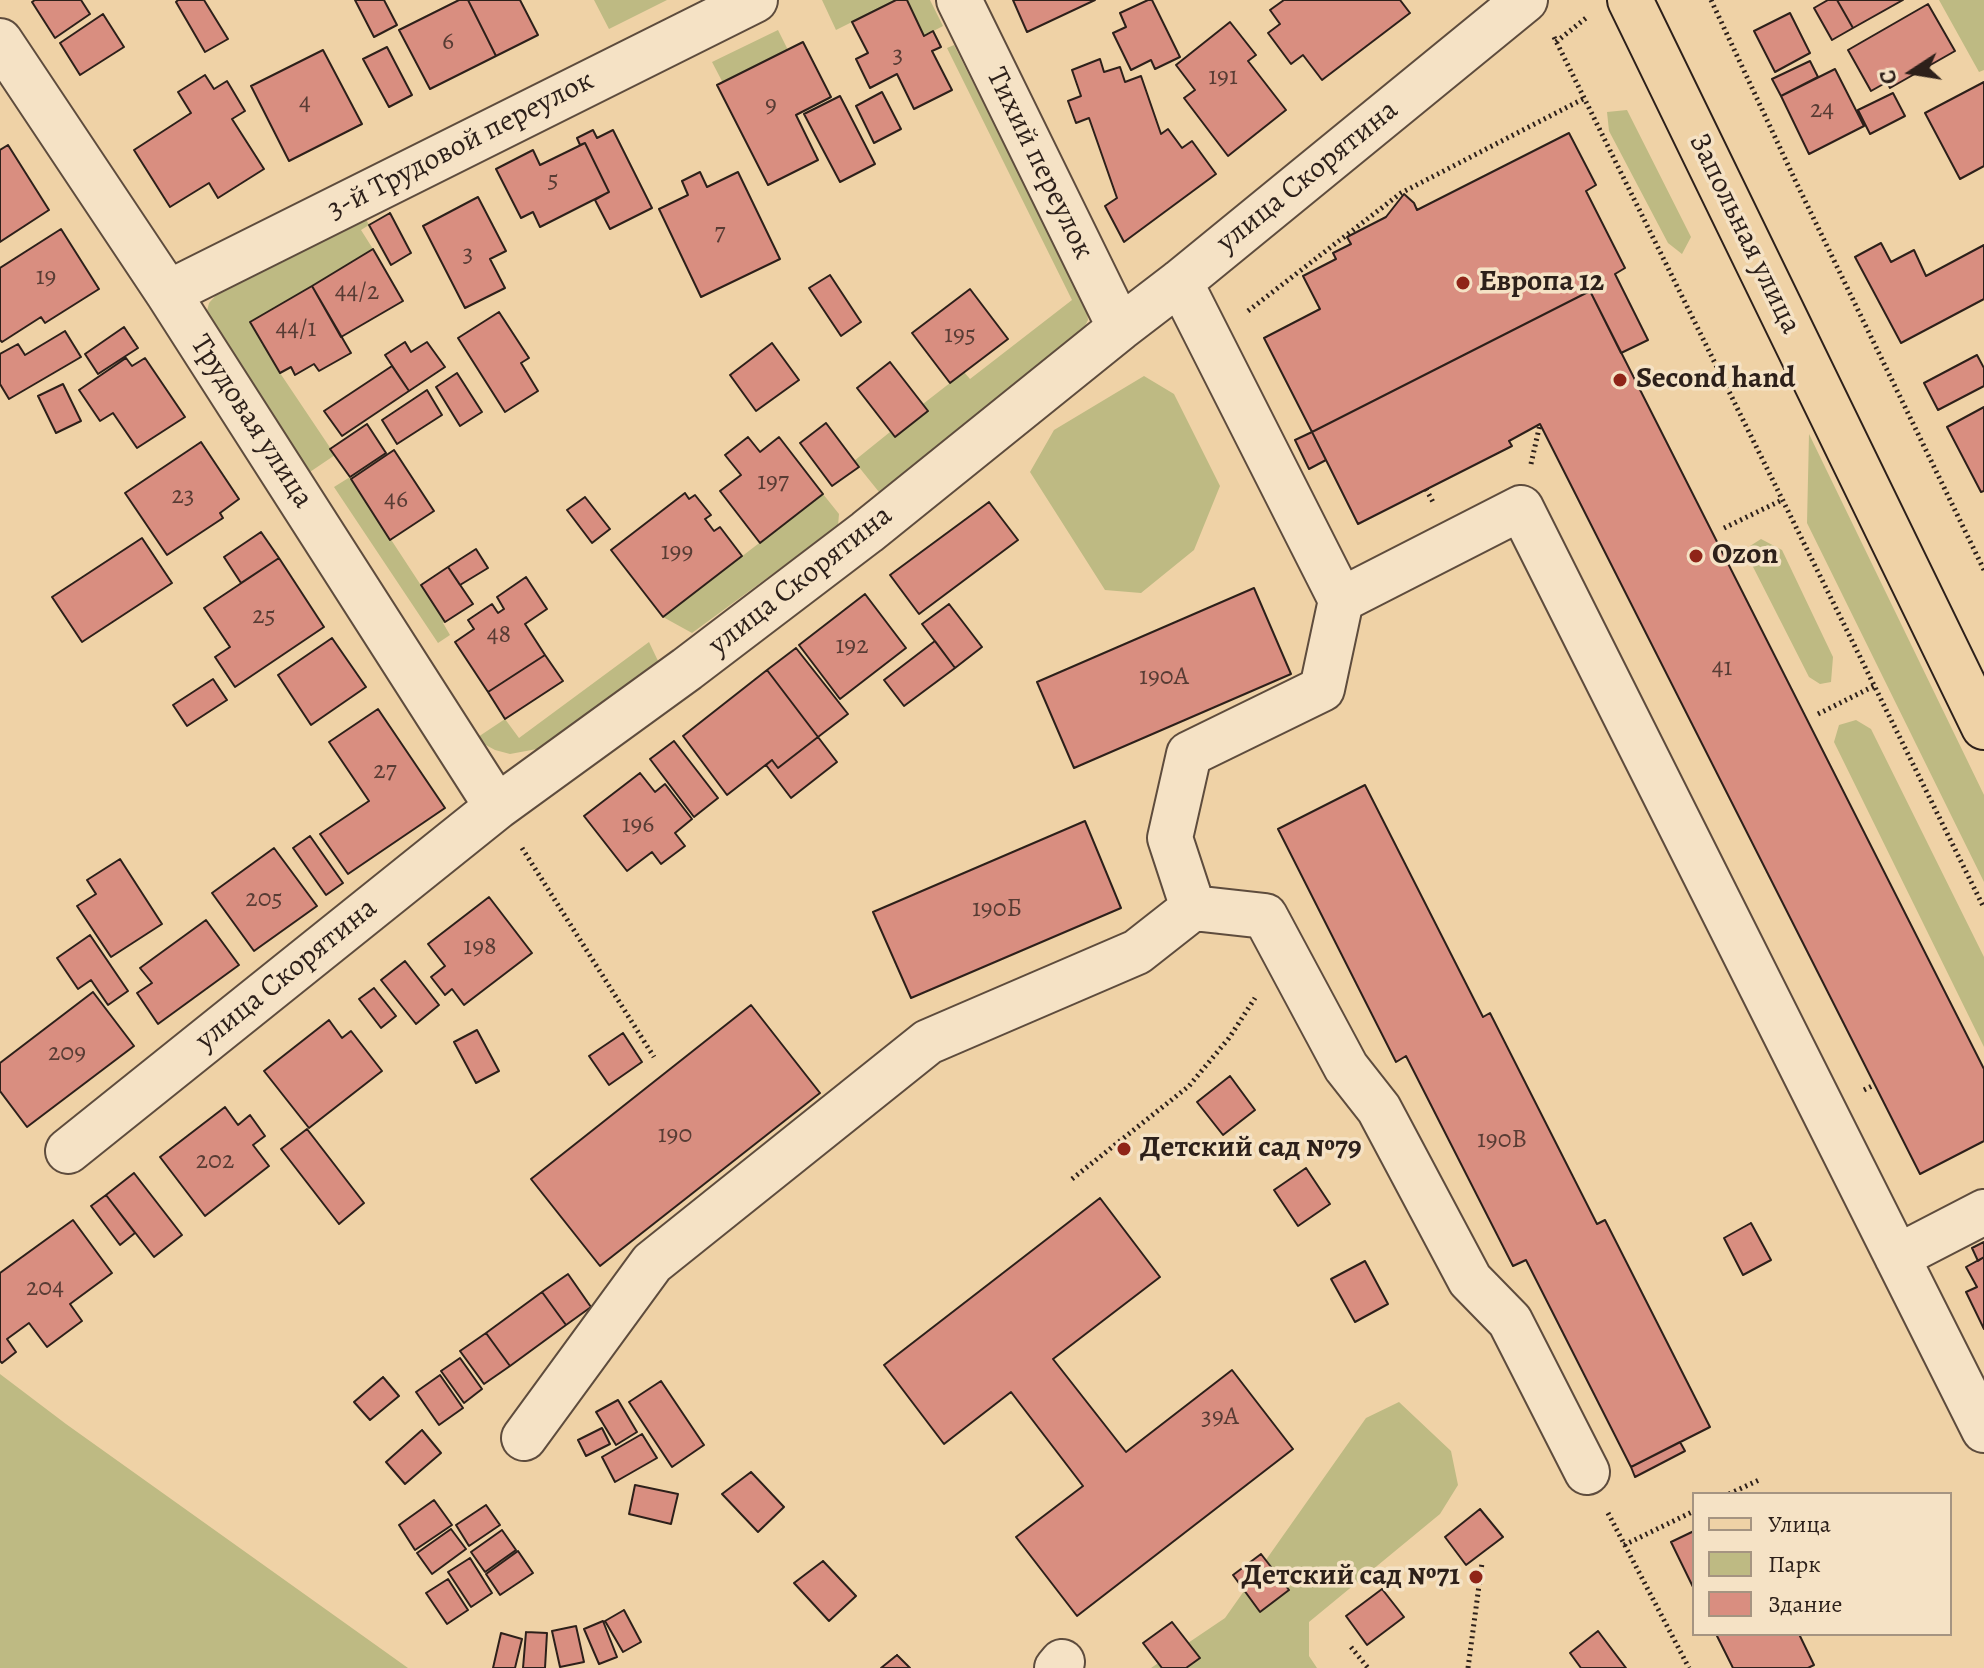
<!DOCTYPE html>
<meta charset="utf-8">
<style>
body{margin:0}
#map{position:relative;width:1984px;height:1668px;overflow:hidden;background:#efd2a6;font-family:Alegreya,serif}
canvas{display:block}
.legend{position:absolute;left:1692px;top:1492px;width:260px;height:144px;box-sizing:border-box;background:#f5e2c5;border:2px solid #a59481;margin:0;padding:10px 14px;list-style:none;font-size:24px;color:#2d201a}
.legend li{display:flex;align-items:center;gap:16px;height:40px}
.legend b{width:40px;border:2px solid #a59481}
.north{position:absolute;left:1872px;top:32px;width:80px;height:80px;-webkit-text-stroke:6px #f5e2c5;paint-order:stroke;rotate:258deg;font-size:22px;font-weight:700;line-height:32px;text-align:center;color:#2d201a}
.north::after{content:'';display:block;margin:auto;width:28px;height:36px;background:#2d201a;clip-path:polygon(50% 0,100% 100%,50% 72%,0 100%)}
</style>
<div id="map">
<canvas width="1984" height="1668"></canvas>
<ul class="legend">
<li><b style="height:10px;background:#efd2a6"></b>Улица</li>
<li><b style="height:22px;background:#beba83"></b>Парк</li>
<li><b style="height:22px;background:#d98e80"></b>Здание</li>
</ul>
<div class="north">С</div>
</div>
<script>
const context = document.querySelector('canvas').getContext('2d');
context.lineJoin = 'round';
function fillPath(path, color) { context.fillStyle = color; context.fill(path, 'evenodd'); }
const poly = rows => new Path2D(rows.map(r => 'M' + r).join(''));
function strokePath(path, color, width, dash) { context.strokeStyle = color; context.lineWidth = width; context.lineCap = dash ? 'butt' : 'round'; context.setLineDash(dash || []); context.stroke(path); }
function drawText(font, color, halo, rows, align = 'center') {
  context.font = font + ' Alegreya,serif'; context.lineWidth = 7; context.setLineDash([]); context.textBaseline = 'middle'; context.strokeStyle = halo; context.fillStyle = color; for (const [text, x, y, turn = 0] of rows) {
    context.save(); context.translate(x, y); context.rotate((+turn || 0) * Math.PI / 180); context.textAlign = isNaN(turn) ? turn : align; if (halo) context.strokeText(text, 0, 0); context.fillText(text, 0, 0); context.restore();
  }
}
const green = poly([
 [594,0,667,0,609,29],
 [822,0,896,0,836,30],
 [907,0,930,0,943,26,924,36],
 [1939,0,1984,0,1984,70,1979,72],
 [778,30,788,50,723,83,712,62],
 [954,45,1087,310,1088,320,1084,328,879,492,854,461,890,432,895,437,928,411,923,404,964,372,970,379,1072,300,947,48],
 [1627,110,1691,237,1682,254,1668,243,1609,131,1607,112],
 [365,217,369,225,361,230,373,249,250,323,280,373,335,455,301,478,206,315,209,303,218,293],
 [1144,376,1174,394,1220,486,1194,550,1141,593,1105,590,1030,472,1054,430],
 [1809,434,1984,795,1984,882,1807,523],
 [350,477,445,622,443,623,450,635,438,643,334,487],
 [823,494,839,514,838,526,692,633,663,617],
 [1761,539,1782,550,1833,657,1831,682,1820,684,1809,677,1749,559,1750,546],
 [649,642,659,663,553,742,537,749,510,754,495,750,484,744,478,737,505,719,519,738],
 [1856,720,1871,729,1984,957,1984,1047,1834,742,1839,725],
 [0,1374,66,1424,408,1668,0,1668],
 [1399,1402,1451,1451,1458,1485,1440,1514,1309,1622,1309,1656,1317,1668,1151,1668,1225,1618,1366,1418]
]);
const building = poly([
 [35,0,81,0,90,14,55,38,32,2,35,0],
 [178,0,204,0,228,39,205,52,176,2,178,0],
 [355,0,384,0,397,25,374,37,355,0],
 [459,0,468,0,496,56,430,89,399,30,459,0],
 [468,0,520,0,538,35,496,56,468,0],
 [896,0,907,0,924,36,933,31,941,47,932,51,952,90,914,109,897,74,870,88,856,59,868,53,852,22,896,0],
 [1013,0,1095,0,1027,32,1013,0],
 [1148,0,1152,0,1180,57,1155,69,1151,60,1131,70,1113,33,1126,27,1120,13,1148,0],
 [1284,0,1400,0,1410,13,1322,80,1303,55,1291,64,1268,33,1280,24,1270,10,1284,0],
 [1828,0,1837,0,1853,28,1832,40,1814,8,1828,0],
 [1837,0,1903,0,1853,28,1837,0],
 [1928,4,1955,51,1890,88,1887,82,1871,91,1848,50,1928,4],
 [1790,13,1810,53,1775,72,1754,31,1790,13],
 [103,14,124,47,80,75,60,43,103,14],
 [1230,22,1256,55,1248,61,1286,110,1228,156,1184,98,1195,90,1176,65,1230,22],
 [803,42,831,97,796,115,818,160,768,185,717,85,803,42],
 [387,47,412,95,389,107,363,59,387,47],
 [323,50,362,124,289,161,251,86,323,50],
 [1100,59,1104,72,1120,67,1125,82,1141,76,1161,134,1168,129,1182,148,1192,141,1216,174,1124,242,1105,206,1117,198,1089,118,1076,123,1068,101,1081,96,1072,70,1100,59],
 [1810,61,1818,77,1781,96,1772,79,1810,61],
 [1835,69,1864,126,1809,154,1781,96,1835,69],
 [205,75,214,89,227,81,245,111,232,119,264,169,218,198,209,183,170,207,134,150,191,113,178,92,205,75],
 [1984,82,1984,166,1960,179,1925,113,1984,82],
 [882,92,901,129,874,143,856,106,882,92],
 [1893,93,1905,116,1870,134,1858,110,1893,93],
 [840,96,875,164,840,182,804,114,840,96],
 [593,130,597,138,613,130,652,208,610,229,595,200,609,192,585,143,580,145,577,138,593,130],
 [1569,133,1596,185,1586,191,1625,268,1615,274,1648,340,1621,353,1590,291,1312,432,1264,338,1320,309,1303,276,1336,259,1333,253,1351,244,1347,237,1386,217,1404,194,1414,203,1417,210,1569,133],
 [585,143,609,192,540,227,533,212,521,218,496,169,533,150,540,165,585,143],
 [8,145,49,210,0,242,0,150,8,145],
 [700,172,707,187,738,172,780,259,701,297,659,209,688,195,682,181,700,172],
 [478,197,506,251,490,259,505,288,465,308,423,226,478,197],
 [390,213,411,253,391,265,369,225,390,213],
 [61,229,99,289,45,323,41,317,2,342,0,340,0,268,61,229],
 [1881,243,1891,262,1914,250,1926,276,1984,245,1984,299,1901,343,1855,257,1881,243],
 [373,249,403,301,341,337,312,286,373,249],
 [830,275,861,322,841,336,809,288,830,275],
 [312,286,351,353,319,371,314,364,295,375,291,367,280,373,250,322,312,286],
 [970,289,1008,339,950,383,912,333,970,289],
 [1590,291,1984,1069,1984,1141,1920,1174,1540,424,1509,441,1512,446,1358,524,1312,432,1590,291],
 [499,312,529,358,521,363,538,391,505,412,458,338,499,312],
 [124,327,138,348,98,374,85,354,124,327],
 [65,331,81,357,9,399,0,384,0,354,18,344,25,355,65,331],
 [405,342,411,352,427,342,445,367,409,391,385,355,405,342],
 [772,343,799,380,756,411,730,375,772,343],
 [1977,355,1984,368,1984,386,1938,410,1924,383,1977,355],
 [126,358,132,366,145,358,185,417,137,448,113,413,100,421,79,390,126,358],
 [890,362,928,411,895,437,857,388,890,362],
 [392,366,409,391,342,436,324,411,392,366],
 [457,373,482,412,460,426,436,387,457,373],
 [63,384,81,421,56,433,38,396,63,384],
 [427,390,442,415,397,444,382,420,427,390],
 [1984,407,1984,491,1981,492,1947,427,1984,407],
 [826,423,859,467,832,486,800,443,826,423],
 [367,424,386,453,350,477,330,449,367,424],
 [1312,432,1326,460,1309,469,1295,440,1312,432],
 [748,437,760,452,779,437,823,494,760,543,720,491,741,475,725,455,748,437],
 [201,442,239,499,220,513,223,518,167,555,125,493,201,442],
 [394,450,434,511,390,540,351,479,394,450],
 [685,493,689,499,695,495,711,515,705,519,714,531,720,527,742,556,663,617,611,550,685,493],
 [585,497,610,529,592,543,567,510,585,497],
 [989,502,1018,540,919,614,890,575,989,502],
 [261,532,279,558,241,583,224,557,261,532],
 [142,538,172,583,82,642,52,597,142,538],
 [476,549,488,568,460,585,448,567,476,549],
 [279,558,324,627,235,687,215,657,230,647,204,608,279,558],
 [448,567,473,604,445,622,421,585,448,567],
 [526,577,547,609,525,624,545,655,488,692,455,642,474,629,468,620,492,604,498,613,504,609,497,597,526,577],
 [1254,588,1291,674,1074,768,1037,682,1254,588],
 [865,594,906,648,840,699,799,645,865,594],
 [949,604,982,647,955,668,922,624,949,604],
 [332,638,366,687,311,725,278,675,332,638],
 [935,641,955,668,904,706,884,680,935,641],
 [796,648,848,714,818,737,767,670,796,648],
 [545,655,563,681,505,719,488,692,545,655],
 [767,670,818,737,778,768,772,760,727,795,683,736,767,670],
 [213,679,227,700,187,726,173,705,213,679],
 [378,709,445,808,348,874,320,834,369,801,329,742,378,709],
 [818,737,837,762,791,798,766,765,772,760,778,768,818,737],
 [674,741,718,798,694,817,650,759,674,741],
 [640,773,655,792,665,784,692,819,675,833,685,846,661,864,652,852,627,871,584,816,640,773],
 [1365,785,1483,1017,1490,1013,1597,1224,1605,1220,1710,1427,1631,1467,1526,1260,1513,1266,1406,1056,1396,1062,1278,829,1365,785],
 [1085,821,1121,908,911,998,873,912,1085,821],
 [310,836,343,883,326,895,293,848,310,836],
 [274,848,317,906,254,951,212,893,274,848],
 [120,859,162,924,111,957,77,906,96,894,87,880,120,859],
 [489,897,532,953,464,1005,452,989,445,995,431,977,445,966,428,944,489,897],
 [206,920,239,965,158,1024,137,993,152,983,140,968,206,920],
 [90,935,128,991,108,1005,91,980,78,989,57,958,90,935],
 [405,961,439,1005,416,1024,381,980,405,961],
 [374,988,396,1016,381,1028,359,999,374,988],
 [93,992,134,1046,27,1127,0,1091,0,1063,93,992],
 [751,1005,820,1093,600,1266,531,1179,751,1005],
 [329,1020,342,1038,351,1031,382,1071,309,1128,264,1071,329,1020],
 [477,1030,499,1071,476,1083,454,1042,477,1030],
 [623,1033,642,1062,609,1085,589,1056,623,1033],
 [1230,1076,1255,1110,1223,1135,1197,1102,1230,1076],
 [225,1107,238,1125,250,1115,265,1136,253,1145,269,1166,205,1216,160,1157,225,1107],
 [307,1129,364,1203,339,1224,281,1149,307,1129],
 [1306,1168,1330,1204,1298,1226,1274,1190,1306,1168],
 [134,1173,182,1235,154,1257,106,1195,134,1173],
 [106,1195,135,1233,120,1245,91,1206,106,1195],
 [1100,1198,1160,1277,1053,1359,1126,1452,1232,1370,1293,1449,1077,1616,1016,1537,1083,1486,1011,1392,944,1444,884,1365,1100,1198],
 [73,1220,112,1273,70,1304,82,1321,47,1347,29,1323,7,1339,16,1352,2,1363,0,1361,0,1273,73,1220],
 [1751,1223,1771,1260,1743,1275,1724,1238,1751,1223],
 [1984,1242,1984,1257,1978,1261,1972,1248,1984,1242],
 [1984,1257,1984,1329,1966,1292,1977,1287,1966,1267,1984,1257],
 [1365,1261,1388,1304,1355,1322,1331,1279,1365,1261],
 [568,1274,591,1307,566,1325,542,1292,568,1274],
 [542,1292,566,1325,510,1366,486,1333,542,1292],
 [486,1333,510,1366,484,1384,460,1351,486,1333],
 [460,1358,482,1389,464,1403,441,1371,460,1358],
 [440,1375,463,1408,439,1425,416,1392,440,1375],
 [383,1377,399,1396,370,1420,354,1402,383,1377],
 [661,1381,704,1445,672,1467,629,1402,661,1381],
 [618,1400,637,1432,616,1445,596,1412,618,1400],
 [602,1428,610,1444,586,1456,578,1440,602,1428],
 [422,1430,441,1453,405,1484,386,1462,422,1430],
 [642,1434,657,1458,615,1482,602,1457,642,1434],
 [1680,1442,1685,1451,1635,1477,1631,1467,1680,1442],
 [751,1472,784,1507,758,1532,722,1494,751,1472],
 [635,1485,678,1494,671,1524,629,1514,635,1485],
 [434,1500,452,1525,415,1550,399,1525,434,1500],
 [486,1505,500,1525,469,1546,456,1525,486,1505],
 [1480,1509,1503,1537,1466,1565,1445,1537,1480,1509],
 [451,1529,466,1549,432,1574,417,1553,451,1529],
 [502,1530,516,1550,485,1572,471,1552,502,1530],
 [1694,1531,1694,1586,1693,1587,1671,1542,1694,1531],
 [518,1551,533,1573,500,1595,486,1574,518,1551],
 [1261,1554,1289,1590,1260,1612,1233,1575,1261,1554],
 [470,1558,492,1593,471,1607,448,1572,470,1558],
 [823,1561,856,1596,829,1621,794,1583,823,1561],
 [448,1579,468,1610,447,1624,426,1593,448,1579],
 [1382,1589,1404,1617,1367,1645,1346,1616,1382,1589],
 [624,1610,641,1642,623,1652,605,1621,624,1610],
 [603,1621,617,1657,599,1664,584,1629,603,1621],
 [1172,1622,1200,1658,1186,1668,1162,1668,1143,1643,1172,1622],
 [576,1626,584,1662,560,1667,552,1631,576,1626],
 [1598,1631,1626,1668,1581,1668,1570,1653,1598,1631],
 [526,1632,547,1633,545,1668,523,1668,526,1632],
 [501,1633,522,1639,515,1668,493,1668,501,1633],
 [1716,1634,1799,1634,1814,1665,1808,1668,1733,1668,1716,1634],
 [897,1655,910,1668,881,1668,897,1655]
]);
const path = poly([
 [1711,0,1795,180,1984,570],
 [1554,37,1984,908],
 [1556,42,1586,18],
 [1248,311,1401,193,1583,99],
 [1531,464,1540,424],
 [1426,489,1433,502],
 [1724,528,1782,500],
 [1818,714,1874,686],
 [522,848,654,1057],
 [1864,1090,1874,1085],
 [1072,1179,1189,1086,1229,1038,1255,998],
 [1729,1494,1759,1480],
 [1608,1513,1689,1668],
 [1624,1545,1694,1511],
 [1351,1647,1368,1668],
 [1468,1668,1482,1563]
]);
const minor = poly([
 [959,0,1120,328],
 [0,41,168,293,497,807],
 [1180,282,1341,600,1521,508,1984,1430],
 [168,293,755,0],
 [1341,600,1322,689,1189,754,1170,838,1193,908,1265,916,1346,1067,1379,1109,1470,1280,1510,1321,1587,1472],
 [68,1151,497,807,687,669,867,532,1120,328,1180,282,1525,0],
 [1897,1257,1984,1212],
 [524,1438,652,1263,928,1042,1137,952,1193,908],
 [1057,1668,1062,1662]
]);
const major = poly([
 [1630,0,1984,727]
]);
const markers = [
 [1463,283,8,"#8f2418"],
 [1620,380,8,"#8f2418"],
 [1696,556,8,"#8f2418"],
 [1124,1149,8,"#8f2418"],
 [1476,1577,8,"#8f2418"]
];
const numberNames = [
 ["6",448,43],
 ["3",898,56],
 ["191",1223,78],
 ["4",305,104],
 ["9",771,106],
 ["24",1822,111],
 ["5",553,181],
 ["7",720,234],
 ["3",468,255],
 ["19",46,278],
 ["44/2",357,293],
 ["44/1",296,330],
 ["195",960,336],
 ["197",773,483],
 ["23",183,497],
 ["46",396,501],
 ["199",677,553],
 ["25",264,617],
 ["48",499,636],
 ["192",852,647],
 ["41",1722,669],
 ["190А",1164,678],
 ["27",385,772],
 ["196",638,826],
 ["205",264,900],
 ["190Б",997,910],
 ["198",480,948],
 ["209",67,1054],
 ["190",675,1136],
 ["190В",1502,1141],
 ["202",215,1162],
 ["204",45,1289],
 ["39А",1220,1418]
];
const streetNames = [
 ["3-й Трудовой переулок",461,146,-27],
 ["Тихий переулок",1039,164,64],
 ["улица Скорятина",1308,177,-39],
 ["Запольная улица",1744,234,64],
 ["Трудовая улица",251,422,57],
 ["улица Скорятина",801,581,-38],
 ["улица Скорятина",287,975,-39]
];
const poiNames = [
 ["Европа 12",1479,283],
 ["Second hand",1636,380],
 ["Ozon",1712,556],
 ["Детский сад №79",1140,1149],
 ["Детский сад №71",1460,1577,"right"]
];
fillPath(green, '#beba83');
fillPath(building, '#d98e80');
strokePath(building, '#2d201a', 2);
strokePath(minor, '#5e4c3d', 48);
strokePath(major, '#2d201a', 48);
strokePath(path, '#2d201a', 5, [2, 4]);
strokePath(minor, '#f5e2c5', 44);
strokePath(major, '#efd2a6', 44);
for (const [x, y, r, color] of markers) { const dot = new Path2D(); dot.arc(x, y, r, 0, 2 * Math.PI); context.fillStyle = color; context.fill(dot); strokePath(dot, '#f5e2c5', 3); }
drawText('26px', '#583c34', null, numberNames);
drawText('30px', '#2d201a', '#f5e2c5', streetNames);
drawText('bold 30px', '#2d201a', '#f5e2c5', poiNames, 'left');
</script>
